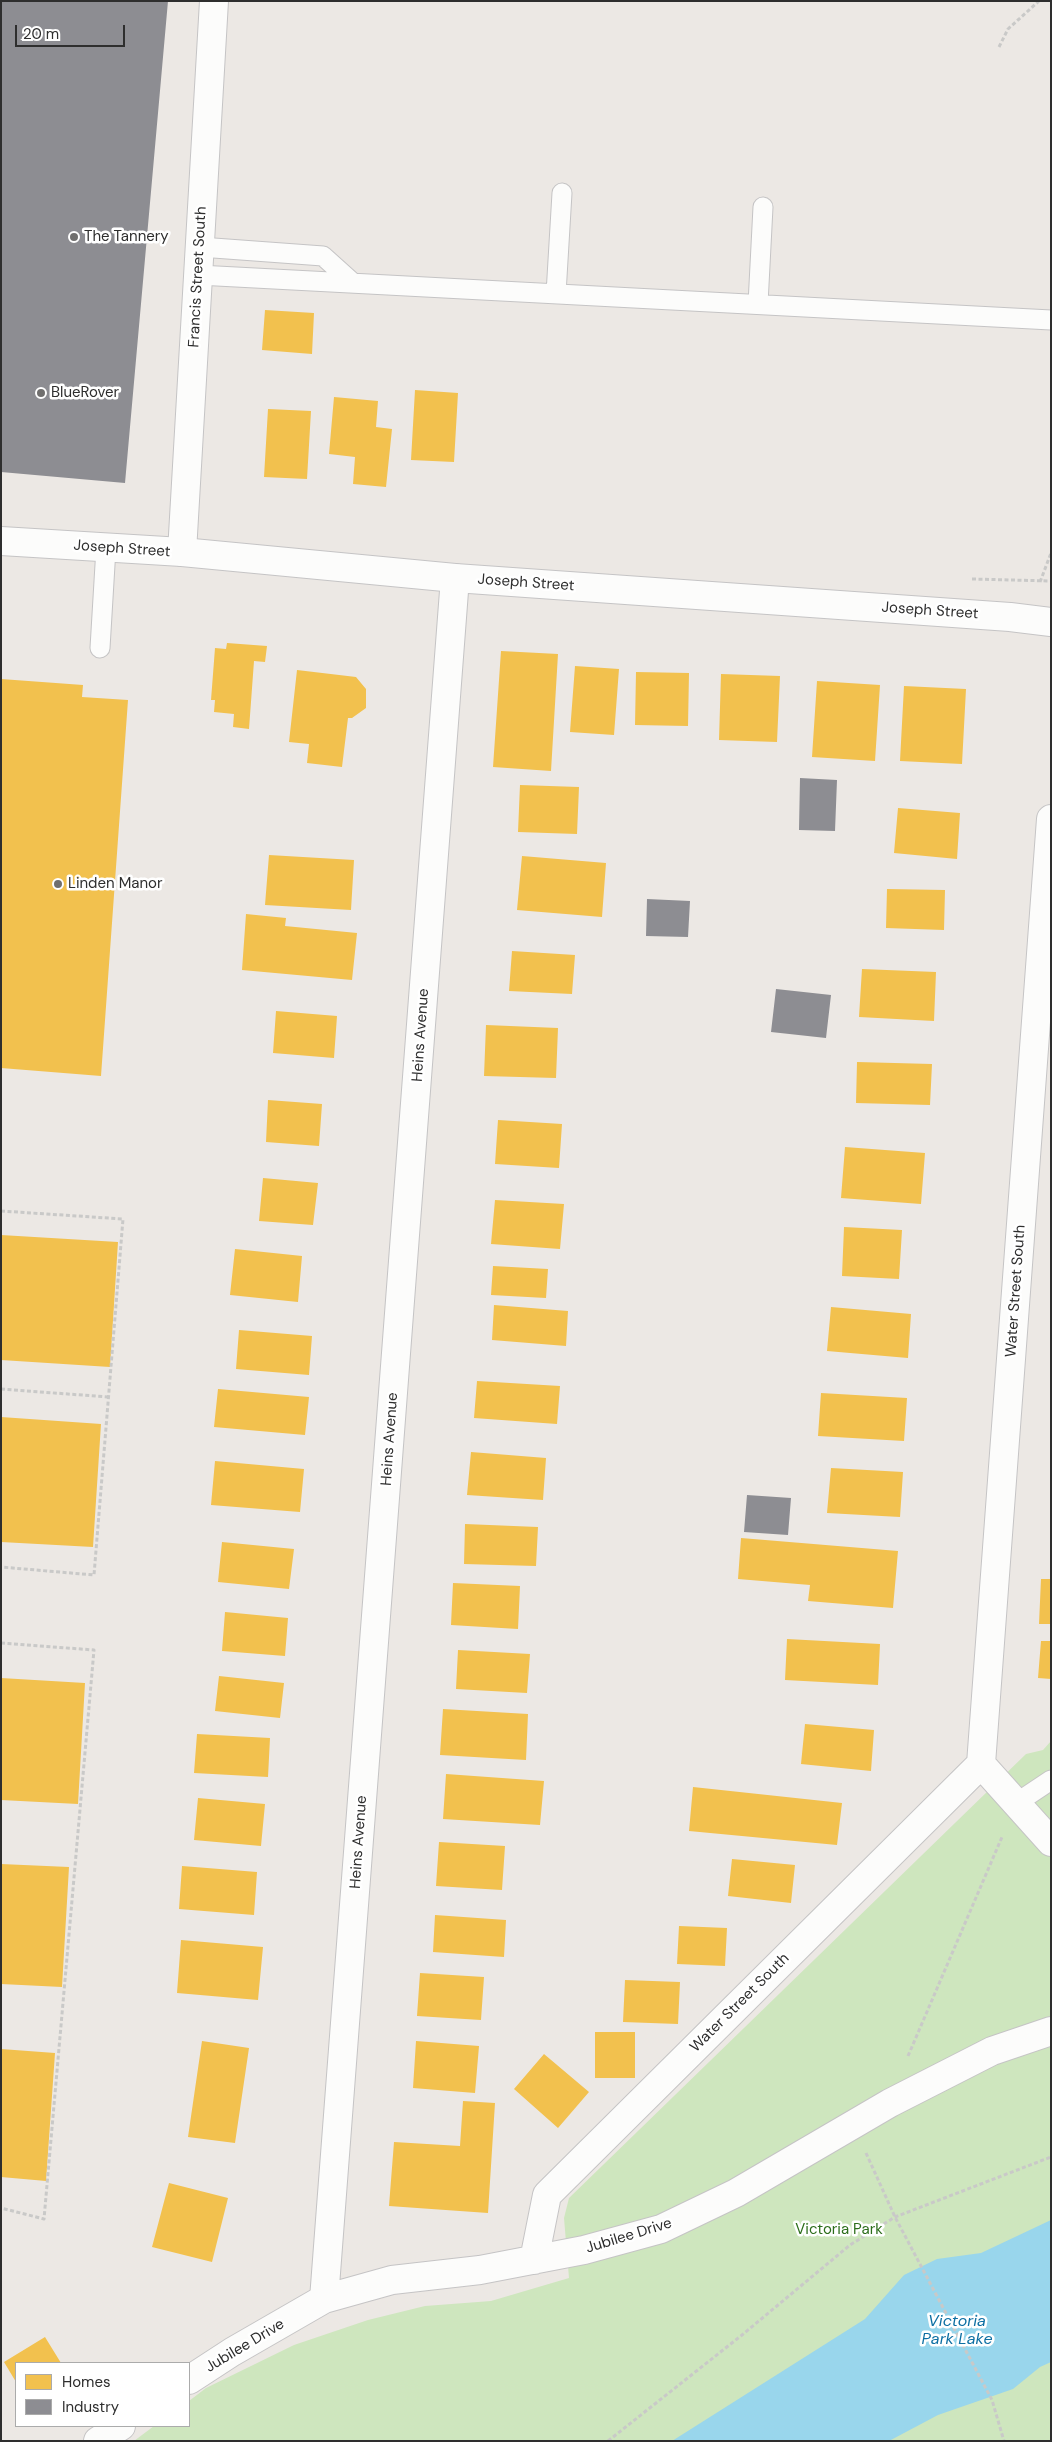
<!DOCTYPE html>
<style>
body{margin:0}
#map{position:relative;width:1052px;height:2442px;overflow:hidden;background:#ece8e4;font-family:"DM Sans",sans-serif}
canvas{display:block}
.frame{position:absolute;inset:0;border:2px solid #2e2e2e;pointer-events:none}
.legend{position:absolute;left:15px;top:2362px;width:175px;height:65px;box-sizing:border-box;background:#fff;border:1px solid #ababab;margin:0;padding:6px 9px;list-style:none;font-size:15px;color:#2e2e2e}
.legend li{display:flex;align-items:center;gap:10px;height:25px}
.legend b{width:25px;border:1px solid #ababab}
.scale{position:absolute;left:15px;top:25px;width:110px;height:22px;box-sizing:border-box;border:2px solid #2e2e2e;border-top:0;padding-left:6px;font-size:15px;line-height:18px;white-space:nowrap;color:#2e2e2e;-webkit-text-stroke:4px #fff;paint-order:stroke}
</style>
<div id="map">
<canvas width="1052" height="2442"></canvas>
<div class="frame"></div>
<ul class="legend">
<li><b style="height:14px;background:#f2c14e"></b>Homes</li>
<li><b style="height:14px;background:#8d8d92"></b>Industry</li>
</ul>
<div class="scale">20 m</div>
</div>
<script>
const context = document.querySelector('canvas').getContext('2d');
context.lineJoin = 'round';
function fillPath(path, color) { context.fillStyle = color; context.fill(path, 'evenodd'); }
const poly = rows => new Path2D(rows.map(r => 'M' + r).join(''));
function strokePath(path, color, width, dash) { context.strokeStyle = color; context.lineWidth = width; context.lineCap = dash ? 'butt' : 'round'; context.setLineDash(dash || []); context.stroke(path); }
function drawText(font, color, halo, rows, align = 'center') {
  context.font = font + ' "DM Sans",sans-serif'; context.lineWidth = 5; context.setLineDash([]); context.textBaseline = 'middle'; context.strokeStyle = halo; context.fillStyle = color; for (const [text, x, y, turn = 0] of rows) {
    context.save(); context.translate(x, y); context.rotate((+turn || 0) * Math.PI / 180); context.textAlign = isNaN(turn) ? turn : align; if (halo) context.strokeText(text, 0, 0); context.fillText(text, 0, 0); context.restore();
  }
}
const green = poly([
 [1051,1741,1051,2441,134,2441,154,2426,189,2426,189,2401,206,2388,294,2345,368,2320,425,2306,491,2301,569,2278,564,2218,569,2198,1026,1754,1043,1750]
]);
const water = poly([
 [1051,2220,1051,2362,1040,2367,1013,2389,938,2415,889,2441,672,2441,865,2319,904,2275,937,2259,981,2253]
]);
const homes = poly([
 [265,310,314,313,312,354,262,350],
 [415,390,458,393,454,462,411,460],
 [334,397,378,401,376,427,392,429,386,487,353,484,355,457,329,454],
 [268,409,311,411,307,479,264,477],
 [227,643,267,646,265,662,254,661,249,729,233,727,234,714,214,712,215,700,211,700,215,648,226,649],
 [501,651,558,654,551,771,493,767],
 [575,666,619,669,614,735,570,732],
 [297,670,356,677,366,689,366,708,352,718,348,718,342,767,307,763,309,744,289,742],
 [636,672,689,673,688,726,635,725],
 [721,674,780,676,777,742,719,740],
 [1,679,83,685,82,697,128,700,101,1076,1,1068],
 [817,681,880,685,875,761,812,757],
 [904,686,966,689,962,764,900,761],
 [520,785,579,787,577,834,518,832],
 [898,808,960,813,957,859,894,853],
 [269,855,354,860,351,910,265,905],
 [522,856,606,863,602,917,517,910],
 [887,889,945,890,944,930,886,928],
 [246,914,286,918,285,926,357,933,352,980,242,970],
 [512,951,575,955,572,994,509,991],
 [862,969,936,972,934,1021,859,1017],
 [276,1011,337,1016,334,1058,273,1053],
 [486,1025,558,1028,556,1078,484,1076],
 [857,1062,932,1064,930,1105,856,1103],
 [268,1100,322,1104,319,1146,266,1142],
 [498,1120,562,1124,559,1168,495,1164],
 [845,1147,925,1153,921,1204,841,1198],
 [263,1178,318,1183,313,1225,259,1221],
 [495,1200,564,1204,560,1249,491,1244],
 [844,1227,902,1230,899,1279,842,1276],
 [1,1235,118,1242,110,1367,1,1360],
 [235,1249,302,1256,298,1302,230,1295],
 [493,1266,548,1269,546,1298,491,1295],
 [494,1305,568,1311,566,1346,492,1340],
 [831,1307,911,1314,908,1358,827,1351],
 [239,1330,312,1336,309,1375,236,1369],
 [477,1381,560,1386,557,1424,474,1418],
 [218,1389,309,1397,305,1435,214,1427],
 [821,1393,907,1398,904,1441,818,1436],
 [1,1417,101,1424,93,1547,1,1542],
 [471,1452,546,1458,543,1500,467,1495],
 [215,1461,304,1469,300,1512,211,1505],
 [831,1468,903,1472,900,1517,827,1513],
 [465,1524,538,1527,536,1566,464,1564],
 [741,1538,898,1551,893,1608,808,1601,810,1585,738,1579],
 [222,1542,294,1549,289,1589,218,1582],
 [1041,1579,1051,1579,1051,1624,1039,1624],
 [453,1583,520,1586,518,1629,451,1625],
 [225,1612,288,1618,285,1656,222,1651],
 [787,1639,880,1644,878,1685,785,1680],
 [1041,1641,1051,1641,1051,1679,1038,1678],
 [458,1650,530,1654,527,1693,456,1689],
 [219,1676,284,1683,280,1718,215,1711],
 [1,1678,85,1683,78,1804,1,1800],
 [443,1709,528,1714,526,1760,440,1755],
 [805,1724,874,1730,871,1771,801,1764],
 [197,1734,270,1738,268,1777,194,1773],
 [446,1774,544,1781,540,1825,443,1819],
 [693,1787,842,1803,837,1845,689,1831],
 [198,1798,265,1804,261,1846,194,1840],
 [439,1842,505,1846,502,1890,436,1886],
 [732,1859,795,1865,791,1903,728,1896],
 [1,1864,69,1867,62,1987,1,1984],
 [182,1866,257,1872,254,1915,179,1909],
 [435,1915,506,1920,504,1957,433,1952],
 [679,1926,727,1928,725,1966,677,1964],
 [181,1940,263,1947,258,2000,177,1993],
 [420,1973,484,1977,481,2020,417,2016],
 [625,1980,680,1982,678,2024,623,2022],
 [595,2032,635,2032,635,2078,595,2078],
 [202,2041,249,2048,235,2143,188,2137],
 [416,2041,479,2046,475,2093,413,2088],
 [1,2049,55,2053,46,2181,1,2177],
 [544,2054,589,2092,558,2128,514,2089],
 [463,2101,495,2103,488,2213,389,2206,394,2142,460,2146],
 [169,2183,228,2198,212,2262,152,2247],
 [45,2337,61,2363,16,2363,16,2382,4,2362]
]);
const industry = poly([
 [1,1,168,1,125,483,1,472],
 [800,778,837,780,835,831,799,830],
 [647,899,690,901,688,937,646,936],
 [776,989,831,995,826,1038,771,1032],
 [747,1495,791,1498,788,1535,744,1532]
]);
const path = poly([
 [999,47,1008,29,1039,1],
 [972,579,1051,581],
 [1040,582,1051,553],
 [1,1211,123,1219,94,1575,1,1567],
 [1,1389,108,1397],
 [1,1643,94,1650,44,2219,1,2208],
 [908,2056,1002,1837],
 [866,2153,895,2217,992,2400,1004,2441],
 [608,2441,742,2335,850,2245,895,2217,1051,2157]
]);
const lane = poly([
 [200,247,323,256,353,283],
 [198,275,1051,320],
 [556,294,562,193],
 [758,304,763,207],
 [100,648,106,548],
 [1015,1804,1051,1780]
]);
const street = poly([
 [182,552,214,1],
 [1051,819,981,1764,1051,1842],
 [534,2260,547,2195,981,1764],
 [324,2299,455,578],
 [189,2380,232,2352,324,2299,392,2280,480,2270,584,2250,661,2229,736,2193,890,2103,992,2051,1051,2031],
 [98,2441,121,2426]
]);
const secondary = poly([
 [1,541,182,552,455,578,1010,617,1051,622]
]);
const markers = [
 [74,237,5,"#706f6e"],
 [41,393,5,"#706f6e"],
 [58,884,5,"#706f6e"]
];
const poiNames = [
 ["The Tannery",84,237],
 ["BlueRover",51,393],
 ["Linden Manor",68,884]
];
const streetNames = [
 ["Francis Street South",198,277,-87],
 ["Joseph Street",122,549,4],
 ["Joseph Street",526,583,4],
 ["Joseph Street",930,611,4],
 ["Heins Avenue",421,1035,-86],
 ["Water Street South",1016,1291,-86],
 ["Heins Avenue",390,1439,-86],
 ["Heins Avenue",359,1842,-86],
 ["Water Street South",740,2003,-45],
 ["Jubilee Drive",629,2236,-17],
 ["Jubilee Drive",245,2346,-31]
];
const parkNames = [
 ["Victoria Park",839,2230]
];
const waterNames = [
 ["Victoria",957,2322],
 ["Park Lake",957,2340]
];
fillPath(green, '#cee6be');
fillPath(water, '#99d6ec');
fillPath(homes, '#f2c14e');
fillPath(industry, '#8d8d92');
strokePath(lane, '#c5c4c5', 21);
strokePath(street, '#c5c4c5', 30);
strokePath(secondary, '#c5c4c5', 30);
strokePath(path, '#c9c9c8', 3, [4, 2.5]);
strokePath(lane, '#fcfcfb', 19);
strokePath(street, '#fcfcfb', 28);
strokePath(secondary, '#fcfcfb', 28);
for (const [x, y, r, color] of markers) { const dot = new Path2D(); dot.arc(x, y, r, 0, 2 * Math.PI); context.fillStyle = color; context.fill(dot); strokePath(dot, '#fff', 2); }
drawText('15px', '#2e2e2e', '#fff', poiNames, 'left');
drawText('15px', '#2e2e2e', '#fff', streetNames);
drawText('15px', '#2c6e1b', '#fff', parkNames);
drawText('italic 16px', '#0d6fa3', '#fff', waterNames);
</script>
